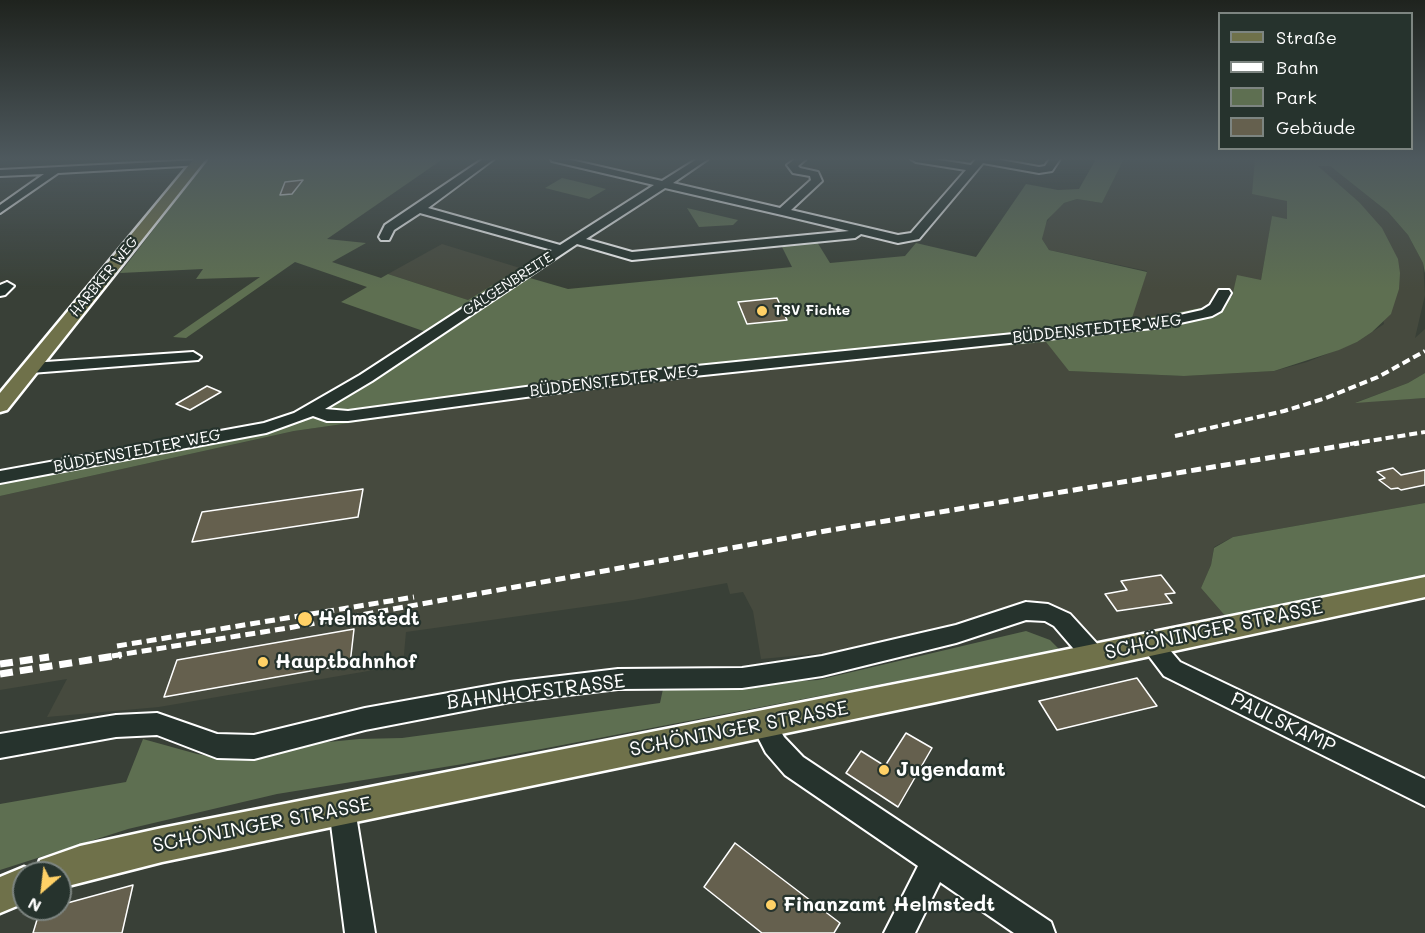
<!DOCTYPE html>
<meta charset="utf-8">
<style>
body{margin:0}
#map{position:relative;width:1425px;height:933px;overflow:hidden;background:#394037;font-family:Mali,sans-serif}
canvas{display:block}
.legend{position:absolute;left:1218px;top:12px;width:195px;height:138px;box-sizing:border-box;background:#26332d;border:2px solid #7d8581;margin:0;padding:8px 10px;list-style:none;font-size:18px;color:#fff}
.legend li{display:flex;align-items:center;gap:12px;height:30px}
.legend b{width:30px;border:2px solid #7d8581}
.north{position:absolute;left:12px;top:861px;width:60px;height:60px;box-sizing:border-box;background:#26332d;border:2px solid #7d8581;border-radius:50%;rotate:208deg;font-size:16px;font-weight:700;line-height:24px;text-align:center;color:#fff}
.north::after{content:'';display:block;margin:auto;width:21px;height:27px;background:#ffd166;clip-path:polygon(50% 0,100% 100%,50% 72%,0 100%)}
</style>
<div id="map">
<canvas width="1425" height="933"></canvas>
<ul class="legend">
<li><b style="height:8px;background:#6f714a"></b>Straße</li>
<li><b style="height:8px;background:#fff"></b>Bahn</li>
<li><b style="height:16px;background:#5e6f51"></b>Park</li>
<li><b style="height:16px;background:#65604e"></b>Gebäude</li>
</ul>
<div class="north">N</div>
</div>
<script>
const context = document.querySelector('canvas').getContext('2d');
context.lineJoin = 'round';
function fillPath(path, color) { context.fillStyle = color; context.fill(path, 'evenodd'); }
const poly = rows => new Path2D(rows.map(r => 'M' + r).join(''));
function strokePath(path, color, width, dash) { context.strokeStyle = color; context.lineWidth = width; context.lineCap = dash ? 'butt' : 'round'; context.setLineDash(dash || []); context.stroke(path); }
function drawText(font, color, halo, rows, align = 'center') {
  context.font = font + ' Mali,sans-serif'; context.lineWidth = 4.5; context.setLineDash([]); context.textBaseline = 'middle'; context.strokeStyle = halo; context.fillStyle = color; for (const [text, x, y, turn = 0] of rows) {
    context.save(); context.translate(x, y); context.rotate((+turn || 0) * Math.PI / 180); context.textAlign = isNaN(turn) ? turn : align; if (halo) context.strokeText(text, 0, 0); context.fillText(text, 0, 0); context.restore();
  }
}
const built = poly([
 [1124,159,1255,159,1287,201,1287,219,1272,217,1261,280,1232,297,1205,307,1130,321,1147,271,1049,250,1042,239,1043,233,1044,226,1056,209,1064,203,1077,199,1102,203],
 [1317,166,1330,166,1388,212,1408,235,1423,263,1425,295,1415,338,1425,329,1425,373,1408,383,1357,402,1425,398,1425,503,1233,537,1214,547,1211,565,1201,588,1227,618,1082,646,1054,619,1036,615,877,648,761,659,753,611,743,592,730,594,727,583,633,600,406,632,403,665,159,707,47,717,67,679,0,690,0,496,294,431,652,380,1046,342,1070,371,1184,376,1274,371,1307,362,1357,342,1384,324,1359,202],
 [442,244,520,268,468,300,388,274]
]);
const green = poly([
 [208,159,443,159,327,239,366,243,332,262,381,278,388,274,468,300,520,268,537,272,530,278,568,289,792,267,781,245,817,242,830,263,905,256,916,243,976,257,1026,184,1058,190,1079,189,1096,159,1124,159,1102,203,1077,199,1064,203,1047,220,1042,239,1049,250,1147,272,1131,321,1205,307,1211,303,1217,294,1232,297,1237,275,1261,280,1272,216,1287,219,1287,201,1252,194,1255,159,1252,159,1425,159,1425,273,1423,263,1408,235,1388,212,1330,166,1318,166,1359,202,1382,228,1398,259,1400,273,1399,289,1391,314,1372,332,1357,342,1339,350,1274,371,1184,376,1069,371,1046,342,652,380,294,431,0,496,0,470,321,414,328,394,426,332,341,302,367,287,295,262,186,338,173,337,260,277,196,279,203,269,120,273],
 [562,178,575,181,606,189,589,199,545,188],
 [687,208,738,220,733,225,699,227],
 [1425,373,1425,398,1355,403,1408,383],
 [1425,503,1425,581,1227,618,1201,588,1211,565,1214,548,1233,537],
 [1026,631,1050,640,1060,650,463,764,277,794,128,829,0,870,0,804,126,782,143,739,197,754,220,758,287,746,359,739,402,738,660,703,663,689,818,680]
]);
const building = poly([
 [303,180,292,194,280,195,285,182,303,180],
 [777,298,787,320,747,324,738,302,777,298],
 [207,386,221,392,190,410,176,404,207,386],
 [1393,468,1401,475,1425,470,1425,485,1401,490,1398,488,1391,489,1379,480,1385,478,1377,472,1393,468],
 [363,489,358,517,192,542,202,512,363,489],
 [1161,575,1175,593,1165,594,1172,603,1117,611,1105,594,1127,590,1121,581,1161,575],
 [354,629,350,664,164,697,177,660,354,629],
 [1137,678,1157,706,1057,730,1039,701,1137,678],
 [906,733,932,748,898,807,846,773,861,751,885,766,906,733],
 [735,843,840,923,834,933,762,933,704,887,735,843],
 [133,885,122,933,33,933,40,910,60,909,60,905,133,885]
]);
const minor = poly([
 [483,159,494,159,428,208,560,245,654,185,552,161,551,159,567,159,662,181,697,159,708,159,673,183,780,208,811,180,810,176,793,173,787,165,795,159,806,159,798,166,800,168,818,172,822,181,791,210,898,235,911,233,966,170,916,162,911,159,933,159,971,165,976,159,995,159,1039,167,1045,166,1050,159,1060,159,1052,171,1039,173,983,163,919,239,898,243,861,234,855,238,632,260,577,244,372,381,325,409,348,411,637,372,1162,319,1202,310,1210,305,1219,290,1229,290,1231,293,1221,311,1212,316,1162,327,637,382,348,421,327,421,313,416,266,433,0,483,0,471,264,423,294,413,360,375,552,250,420,213,394,230,389,240,381,240,379,237,385,225,483,159],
 [665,188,782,215,849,231,632,252,586,239,665,188],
 [197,160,201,161,201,165,58,173,0,213,0,205,44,174,0,176,0,170,197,160],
 [7,282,14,286,5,295,0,296,0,285,7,282],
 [193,352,201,357,198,360,31,373,23,368,31,363,193,352],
 [1026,602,1048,604,1070,614,1101,648,1104,655,1101,662,1093,665,1085,662,1054,626,1045,621,1026,620,956,643,822,676,742,688,618,689,510,702,365,730,254,759,217,758,157,735,116,737,0,758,0,734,116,715,157,713,217,734,254,735,365,708,510,682,618,669,742,668,822,656,956,625,1026,602],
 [1150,634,1158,636,1180,662,1425,779,1425,806,1164,676,1139,643,1142,636,1150,634],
 [763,713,772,716,784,737,803,757,1051,922,1055,933,1014,933,940,882,915,933,884,933,918,866,785,775,766,753,751,724,754,716,763,713],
 [342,796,351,800,355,809,375,933,345,933,329,809,333,800,342,796]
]);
const major = poly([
 [194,159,206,159,7,410,0,412,0,393,194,159],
 [1425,577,1425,597,936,702,162,862,60,888,60,873,24,873,24,903,0,913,0,877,24,867,36,872,40,860,80,846,162,828,936,676,1425,577]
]);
const railFar2 = poly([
 [1175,436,1284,411,1326,398,1378,377,1425,351],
 [1350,444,1425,432]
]);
const railFar1 = poly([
 [117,646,414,597],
 [112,656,288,628,831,530,1359,443]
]);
const rail = poly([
 [0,664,49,657],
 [0,674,121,655]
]);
const markers = [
 [762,311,6,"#ffd166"],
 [305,619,8,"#ffd166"],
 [263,662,6,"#ffd166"],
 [884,770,6,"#ffd166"],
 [771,905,6,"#ffd166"]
];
const farStreetnames = [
 ["HARBKER WEG",104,277,-51],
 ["GALGENBREITE",508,284,-33]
];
const farPoinames = [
 ["TSV Fichte",774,311]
];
const streetNames = [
 ["BÜDDENSTEDTER WEG",1097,329,-6],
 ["BÜDDENSTEDTER WEG",614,381,-7],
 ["BÜDDENSTEDTER WEG",137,451,-11]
];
const nearPoinames = [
 ["Helmstedt",318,619],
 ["Hauptbahnhof",275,662],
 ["Jugendamt",896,770],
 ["Finanzamt Helmstedt",783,905]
];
const nearStreetnames = [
 ["SCHÖNINGER STRASSE",1214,630,-12],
 ["BAHNHOFSTRASSE",536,692,-7],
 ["PAULSKAMP",1283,723,26],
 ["SCHÖNINGER STRASSE",739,729,-11],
 ["SCHÖNINGER STRASSE",262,825,-11]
];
fillPath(built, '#464a3e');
fillPath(green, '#5e6f51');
fillPath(building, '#65604e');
strokePath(building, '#fff', 1.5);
strokePath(minor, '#fff', 4);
strokePath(major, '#fff', 5);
fillPath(minor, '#26332d');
fillPath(major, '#6f714a');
strokePath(railFar2, '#fff', 4, [8, 4]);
strokePath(railFar1, '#fff', 5, [10, 5]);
strokePath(rail, '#fff', 7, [13, 7]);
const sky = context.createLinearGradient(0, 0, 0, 289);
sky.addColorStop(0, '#1f231e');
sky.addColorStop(0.55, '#4e595e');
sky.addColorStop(1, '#4e595e00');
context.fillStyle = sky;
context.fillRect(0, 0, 1425, 289);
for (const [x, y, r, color] of markers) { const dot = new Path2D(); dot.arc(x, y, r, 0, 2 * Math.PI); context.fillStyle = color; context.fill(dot); strokePath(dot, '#26332d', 2); }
drawText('14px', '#fff', '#26332d', farStreetnames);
drawText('bold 14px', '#fff', '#26332d', farPoinames, 'left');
drawText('16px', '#fff', '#26332d', streetNames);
drawText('bold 20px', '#fff', '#26332d', nearPoinames, 'left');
drawText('20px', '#fff', '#26332d', nearStreetnames);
</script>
